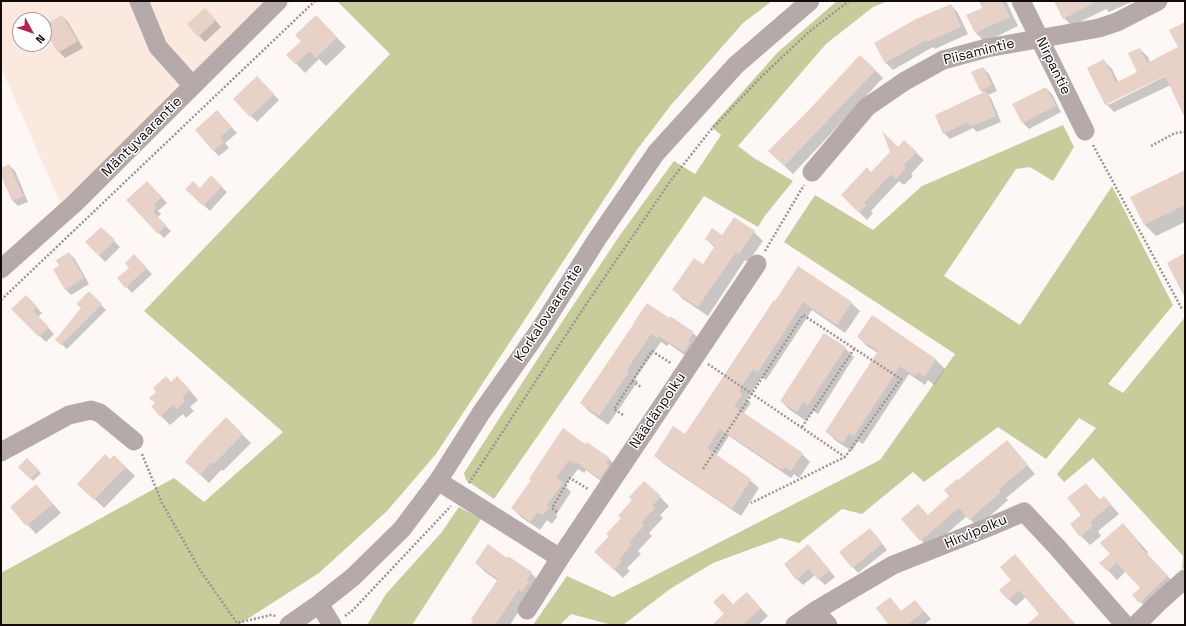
<!DOCTYPE html>
<meta charset="utf-8">
<style>
body{margin:0}
#map{position:relative;width:1186px;height:626px;overflow:hidden;background:#fdf8f6;font-family:"Space Grotesk",sans-serif}
canvas{display:block}
.frame{position:absolute;inset:0;border:2px solid #120b08;pointer-events:none}
.north{position:absolute;left:12px;top:12px;width:40px;height:40px;box-sizing:border-box;background:#fff;border:1px solid #a09d9c;border-radius:50%;rotate:130deg;font-size:11px;font-weight:700;line-height:16px;text-align:center;color:#120b08}
.north::after{content:'';display:block;margin:auto;width:14px;height:18px;background:#b32455;clip-path:polygon(50% 0,100% 100%,50% 72%,0 100%)}
</style>
<div id="map">
<canvas width="1186" height="626"></canvas>
<div class="frame"></div>
<div class="north">N</div>
</div>
<script>
const context = document.querySelector('canvas').getContext('2d');
context.lineJoin = 'round';
function fillPath(path, color) { context.fillStyle = color; context.fill(path, 'evenodd'); }
const poly = rows => new Path2D(rows.map(r => 'M' + r).join(''));
function strokePath(path, color, width, dash) { context.strokeStyle = color; context.lineWidth = width; context.lineCap = dash ? 'butt' : 'round'; context.setLineDash(dash || []); context.stroke(path); }
function drawText(font, color, halo, rows, align = 'center') {
  context.font = font + ' "Space Grotesk",sans-serif'; context.lineWidth = 3; context.setLineDash([]); context.textBaseline = 'middle'; context.strokeStyle = halo; context.fillStyle = color; for (const [text, x, y, turn = 0] of rows) {
    context.save(); context.translate(x, y); context.rotate((+turn || 0) * Math.PI / 180); context.textAlign = isNaN(turn) ? turn : align; if (halo) context.strokeText(text, 0, 0); context.fillText(text, 0, 0); context.restore();
  }
}
const built = poly([
 [1,1,292,1,68,221,1,67],
 [20,20,44,20,44,44,20,44]
]);
const green = poly([
 [339,1,772,1,743,23,671,105,636,151,436,454,387,511,319,573,238,625,1,625,1,573,174,478,204,502,283,432,144,311,390,54,338,2],
 [837,1,888,1,873,7,826,44,738,146,754,158,793,181,764,217,758,227,704,196,494,499,466,480,464,473,548,343,620,235,674,161,695,174,721,135,711,127,778,52],
 [1063,125,1074,147,1053,181,1030,167,1016,169,944,276,1020,325,1112,186,1173,305,1108,384,1123,393,1185,317,1185,567,1182,570,1183,556,1093,458,1064,482,1057,474,1096,428,1079,418,1046,459,998,427,924,482,913,472,862,514,842,509,799,543,781,538,713,563,670,589,623,625,612,625,571,614,560,625,533,625,567,576,613,597,880,460,955,354,784,242,815,195,873,230,922,186],
 [459,507,481,519,412,625,367,625,386,594,441,533]
]);
const shadow = poly([
 [980,1,1006,1,1018,26,985,42,976,33,984,8],
 [1055,1,1134,1,1109,12,1106,9,1072,26,1064,18],
 [951,5,958,13,968,34,935,49,933,47,893,70,885,62],
 [211,15,221,27,205,42,199,36],
 [62,16,68,22,83,48,65,58,59,52,44,27],
 [316,16,346,47,326,66,319,59,305,73,288,55,302,41],
 [1185,25,1185,81,1173,84,1114,112,1106,104,1104,61,1112,69,1119,83,1138,73,1140,49,1148,57,1150,62,1179,48],
 [1169,73,1170,74,1108,105,1108,102],
 [983,68,989,74,997,91,988,95,991,98,1001,122,977,132,973,128,950,139,944,133,984,93,981,90],
 [875,70,883,78,793,174,769,151],
 [257,77,279,100,257,122,234,99],
 [1046,88,1052,94,1061,112,1029,129,1023,123,1014,104],
 [223,118,237,133,225,143,229,148,219,156,213,150],
 [904,141,924,160,911,174,913,176,904,185,899,181,871,211,873,213,867,220,842,195,871,173],
 [9,165,15,171,28,202,18,206,12,200,1,173,1,169],
 [1185,171,1185,222,1156,236,1145,225,1131,198],
 [211,177,227,192,210,211,187,189,200,189],
 [152,187,167,203,158,211,161,214,157,218,171,231,164,238,128,200],
 [735,219,754,232,763,241,748,262,745,260,708,316,683,299,674,290,703,265,715,248,706,239,723,237],
 [101,228,120,247,105,262,86,242],
 [69,253,75,259,89,284,71,295,65,289,61,266],
 [140,262,152,274,132,293,118,278],
 [798,268,851,303,860,311,845,333,812,310,766,380,762,377,747,399,751,403,743,414,802,454,810,462,799,478,794,474,791,478,729,436,716,456,750,480,759,488,741,516,664,464,655,456,685,435],
 [89,293,106,310,67,349,57,340,82,309],
 [26,296,42,313,38,317,54,334,46,342,12,309],
 [872,317,936,360,945,369,934,385,928,380,925,385,909,374,863,444,858,441,852,451,836,441,827,432,878,353,867,346,858,337],
 [669,319,693,333,702,342,693,361,669,344,667,346,661,342,635,379,638,381,608,425,590,412,581,403,636,323],
 [824,334,845,348,854,357,818,414,813,411,806,421,790,410,781,401],
 [171,383,186,386,198,400,190,407,194,411,186,418,183,414,170,425,161,416],
 [226,419,251,443,223,471,221,470,209,483,195,470],
 [1007,441,1035,474,1006,498,1008,500,978,527,967,516,929,549,903,519,928,516,950,496,958,481],
 [586,445,609,459,618,468,609,487,586,470,584,473,578,469,565,486,571,492,556,515,557,517,552,524,547,520,540,530,521,517,512,508],
 [114,456,135,476,104,508,78,483,110,461],
 [27,460,41,473,33,481,20,467],
 [1086,484,1100,500,1104,497,1119,514,1098,531,1101,536,1090,545,1081,536],
 [45,495,61,513,36,534,11,507],
 [660,497,669,506,660,515,663,518,649,533,652,536,638,551,641,554,627,568,630,571,623,578,596,552],
 [875,534,887,550,858,573,840,552],
 [1132,534,1148,552,1147,554,1176,585,1149,611,1134,595,1142,588,1126,571,1117,580,1101,563],
 [808,546,835,577,825,585,815,575,803,585,797,579],
 [508,557,531,573,540,582,528,597,510,625,471,625,498,581,485,572,476,563,507,559],
 [1012,580,1063,625,1031,625,1041,614,1026,597,1016,606,1008,599],
 [890,598,902,612,915,601,931,619,924,625,891,625],
 [754,601,768,616,758,625,713,625,733,605]
]);
const building = poly([
 [979,1,1002,1,1010,17,975,33,966,15,982,8],
 [1054,1,1098,1,1063,19],
 [951,4,961,27,927,42,926,40,885,63,874,43,916,19],
 [205,8,216,20,198,37,187,24],
 [62,15,78,41,58,53,44,29,44,25],
 [316,15,337,37,316,58,310,51,295,64,286,55,301,41,295,35],
 [1185,22,1185,118,1165,76,1105,105,1087,68,1104,59,1116,83,1137,72,1128,53,1140,48,1147,63,1178,47,1169,30],
 [860,55,876,70,784,166,768,151,807,112],
 [983,67,992,85,980,91,971,72],
 [257,76,274,94,250,117,233,99],
 [1046,87,1056,106,1022,123,1012,104],
 [986,91,996,116,970,127,968,122,943,134,935,115],
 [217,110,232,127,220,137,224,142,213,151,195,130],
 [882,131,898,147,904,140,917,152,904,165,906,168,896,179,891,174,864,203,866,205,859,213,841,195,867,167,871,172,890,152],
 [9,164,23,196,12,201,1,176,1,168],
 [1185,170,1185,205,1144,225,1130,197],
 [211,175,222,186,203,206,185,189,193,181,200,188],
 [147,181,162,197,154,205,156,208,153,212,166,225,158,234,126,200],
 [734,217,755,231,739,254,736,252,698,307,672,290,694,258,703,264,715,246,705,239,712,228,722,235],
 [101,227,115,240,99,256,85,242],
 [69,252,84,278,65,290,53,269,59,266,56,260],
 [1185,253,1185,298,1167,263],
 [134,254,147,268,125,288,117,278,129,268,125,263],
 [798,266,852,302,837,325,803,302,758,372,753,369,739,391,743,394,734,406,803,453,791,471,785,467,782,470,720,429,707,448,751,479,732,509,654,456,673,426,685,434,774,300,775,301],
 [89,291,102,304,61,345,55,340,81,308,76,304],
 [26,295,37,306,33,311,49,327,39,337,11,309],
 [647,303,669,318,670,316,694,332,688,341,690,343,684,352,659,336,658,338,651,334,627,370,629,372,599,416,580,403,635,322,634,322],
 [872,315,936,359,925,376,918,372,915,376,900,366,854,436,849,433,843,443,825,432,878,351,857,337],
 [824,333,846,347,808,405,803,402,797,412,780,401],
 [166,376,171,382,177,376,190,390,182,397,185,401,177,409,173,405,160,417,151,406,155,403,149,398,156,392,153,388],
 [226,417,243,434,214,464,212,462,200,475,185,462,201,443],
 [563,428,585,444,587,442,610,458,606,463,609,465,600,479,576,462,574,464,569,460,556,478,563,483,547,505,549,507,543,515,538,512,530,522,511,508,531,480,529,479],
 [1007,440,1028,465,999,489,1001,492,969,520,959,508,920,541,901,519,918,504,928,515,949,496,944,490,957,479,958,480],
 [105,454,110,459,114,455,126,467,94,500,77,484],
 [27,458,39,470,30,479,18,467],
 [644,481,661,496,652,506,655,508,641,523,644,526,629,542,632,544,619,559,622,561,614,570,594,552,609,536,606,534,621,518,618,516,632,500,629,497],
 [1086,483,1099,500,1104,496,1111,504,1090,522,1093,526,1080,537,1070,524,1081,515,1067,498],
 [36,484,53,504,26,526,10,507],
 [1123,523,1140,543,1138,544,1168,576,1139,603,1132,595,1140,588,1117,563,1107,571,1099,563,1110,554,1100,543],
 [870,528,882,544,852,568,839,552],
 [488,544,507,558,508,556,532,572,526,581,529,582,522,592,519,589,495,625,470,625,473,620,471,619,498,579,475,563],
 [808,544,830,570,818,580,809,569,796,580,784,564],
 [1015,554,1042,586,1076,625,1026,625,1039,614,1019,590,1008,600,999,590,1011,580,1000,567],
 [747,592,761,608,742,625,712,625,724,614,713,602,723,593,733,604],
 [890,597,901,611,915,600,924,611,907,625,889,625,876,608]
]);
const path = poly([
 [1093,145,1182,309],
 [1151,146,1175,133,1185,132],
 [765,251,804,185],
 [1,300,315,1],
 [708,364,845,457],
 [632,381,641,387],
 [623,415,614,409,652,351,672,364],
 [802,427,854,349],
 [142,454,162,503,200,570,237,623,271,615,276,616],
 [703,469,803,315,901,379,845,457,751,503],
 [469,483,587,303,669,183,709,132,761,77,810,31,849,1],
 [557,512,552,508,570,478,588,489],
 [345,616,353,610,451,506]
]);
const minor = poly([
 [139,1,158,47,193,86],
 [1021,1,1085,131],
 [812,172,867,107,905,81,943,60,987,48,1099,28,1117,22,1158,1],
 [1,269,75,203,278,1],
 [1,452,69,415,91,410,100,413,134,441],
 [438,481,560,558,757,264],
 [319,604,332,625],
 [527,610,560,558],
 [815,611,828,625],
 [289,625,319,604,353,577,402,529,438,481,481,413,541,328,597,239,656,153,736,65,810,1],
 [795,625,815,611,893,565,989,527,1024,512,1056,546,1125,625],
 [1136,625,1158,603,1185,579]
]);
const streetNames = [
 ["Piisamintie",979,52,-14],
 ["Nirpantie",1053,66,64],
 ["Mäntyvaarantie",142,137,-45],
 ["Korkalovaarantie",549,313,-57],
 ["Näädänpolku",658,411,-56],
 ["Hirvipolku",976,532,-23]
];
fillPath(built, '#fbe9df');
fillPath(green, '#c7cc9a');
fillPath(shadow, '#0003');
fillPath(building, '#e8d2c7');
strokePath(path, '#9b9592', 2.5, [2, 2]);
strokePath(minor, '#b5aaa9', 19);
drawText('14px', '#120b08', '#fff', streetNames);
</script>
